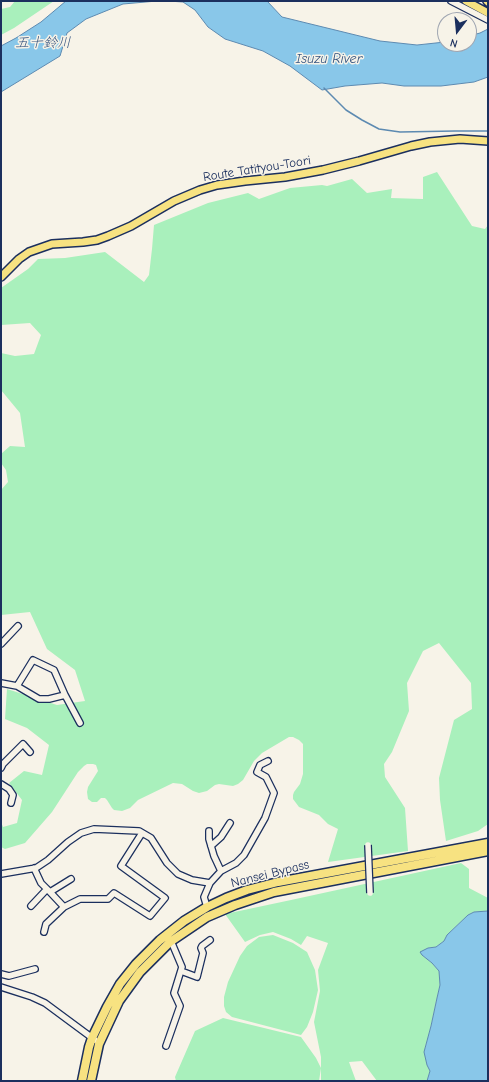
<!DOCTYPE html>
<meta charset="utf-8">
<style>
body{margin:0}
#map{position:relative;width:489px;height:1082px;overflow:hidden;background:#f7f3e8;font-family:"Comic Neue",sans-serif}
canvas{display:block}
.frame{position:absolute;inset:0;border:2px solid #1b2f5e;pointer-events:none}
.north{position:absolute;left:437px;top:12px;width:40px;height:40px;box-sizing:border-box;background:#f7f3e8;border:1px solid #9fa5b1;border-radius:50%;rotate:196deg;font-size:11px;font-weight:700;line-height:16px;text-align:center;color:#1b2f5e}
.north::after{content:'';display:block;margin:auto;width:14px;height:18px;background:#1b2f5e;clip-path:polygon(50% 0,100% 100%,50% 72%,0 100%)}
</style>
<div id="map">
<canvas width="489" height="1082"></canvas>
<div class="frame"></div>
<div class="north">N</div>
</div>
<script>
const context = document.querySelector('canvas').getContext('2d');
context.lineJoin = 'round';
function fillPath(path, color) { context.fillStyle = color; context.fill(path, 'evenodd'); }
const poly = rows => new Path2D(rows.map(r => 'M' + r).join(''));
function strokePath(path, color, width, dash) { context.strokeStyle = color; context.lineWidth = width; context.lineCap = dash ? 'butt' : 'round'; context.setLineDash(dash || []); context.stroke(path); }
function drawText(font, color, halo, rows, align = 'center') {
  context.font = font + ' "Comic Neue","Klee One",sans-serif'; context.lineWidth = 3; context.setLineDash([]); context.textBaseline = 'middle'; context.strokeStyle = halo; context.fillStyle = color; for (const [text, x, y, turn = 0] of rows) {
    context.save(); context.translate(x, y); context.rotate((+turn || 0) * Math.PI / 180); context.textAlign = isNaN(turn) ? turn : align; if (halo) context.strokeText(text, 0, 0); context.fillText(text, 0, 0); context.restore();
  }
}
const green = poly([
 [15,1,54,1,14,28,1,35,1,9,10,7],
 [437,172,472,226,485,229,488,225,488,824,478,831,446,841,440,800,439,778,454,720,472,709,471,683,439,643,423,651,407,683,409,711,392,752,384,764,385,777,405,808,408,851,328,862,338,829,328,824,319,815,299,807,293,799,293,795,294,792,300,784,303,774,303,744,299,740,293,737,289,737,262,753,254,761,243,780,238,784,233,786,219,784,215,785,207,791,199,793,193,791,182,784,173,783,138,800,130,808,122,811,114,810,112,808,107,800,105,798,101,798,97,802,92,802,88,799,87,792,88,787,98,771,96,765,93,764,87,764,84,766,78,772,52,812,25,843,5,849,1,847,1,822,3,827,17,823,22,800,9,783,24,771,42,775,49,745,27,728,5,719,7,689,57,705,85,701,75,670,47,649,30,612,1,615,1,490,8,482,6,470,1,463,1,454,10,446,25,447,20,413,1,390,1,353,15,356,34,354,41,335,30,323,1,325,1,288,28,269,38,259,65,258,105,252,144,282,149,275,152,249,154,225,208,203,248,193,259,199,290,188,322,185,327,186,352,179,367,193,392,189,391,198,423,199,423,177],
 [461,863,469,869,469,888,488,898,488,911,474,912,468,915,447,935,444,941,436,947,428,948,422,955,432,963,439,971,440,985,437,998,428,1039,425,1047,427,1065,430,1071,427,1081,377,1081,362,1061,349,1062,356,1081,321,1081,321,1057,314,1022,320,991,318,970,328,943,307,936,301,945,291,939,273,932,260,935,245,942,225,914,291,900],
 [273,935,293,943,307,952,315,970,318,990,313,1012,307,1027,301,1035,232,1017,226,1012,224,1006,224,997,228,982,240,956,247,946,259,937],
 [223,1018,301,1037,316,1058,321,1068,319,1081,176,1081,175,1077,195,1031]
]);
const water = poly([
 [66,1,157,1,123,4,86,19,67,33,60,56,1,92,1,46,16,38,41,22,66,1],
 [168,1,267,1,282,17,380,41,417,45,445,42,445,44,469,44,469,36,480,33,488,29,488,77,474,82,441,86,404,86,382,83,345,86,322,90,290,66,263,51,225,39,208,27,195,10,183,2,168,1],
 [488,911,488,1081,427,1081,430,1071,427,1065,424,1052,431,1026,437,998,440,985,439,971,432,963,422,955,420,952,428,948,436,947,444,941,447,935,468,915,474,912,488,911]
]);
const stream = poly([
 [324,88,346,110,362,120,379,129,400,132,455,131,488,131]
]);
const minor = poly([
 [451,1,488,20],
 [1,644,18,626],
 [1,683,17,686,39,699,49,699,65,695,80,723],
 [17,686,33,660,54,670,65,695],
 [1,768,3,764,23,744,30,752],
 [1,784,9,789,13,795,11,803],
 [209,831,209,839,214,856,221,871],
 [211,846,221,837,230,823],
 [34,868,41,883,50,892],
 [1,874,36,868,48,860,68,842,81,833,94,829,139,831,151,838,167,863,178,874,192,880,210,883],
 [31,906,47,889],
 [64,907,50,892,71,879],
 [207,907,204,897,210,883,221,871,236,863,244,855,265,818,274,793,266,777,257,772,260,765,268,761],
 [44,932,46,924,64,907,80,899,108,899,114,893,150,916,165,898,121,866,142,833],
 [181,971,197,977,203,953,201,948,202,946,210,940],
 [1,974,9,976,35,969],
 [1,987,32,997,45,1003,95,1040],
 [166,1046,180,1006,174,993,182,967,171,941]
]);
const major = poly([
 [466,1,488,13],
 [487,1,488,2],
 [1,277,19,259,29,252,52,244,83,242,97,240,108,236,131,226,174,201,200,190,217,185,245,181,285,177,323,170,359,161,411,146,430,142,460,139,488,141]
]);
const highway = poly([
 [82,1081,89,1047,92,1038,107,1007,120,984,136,964,160,940,184,921,207,907,226,898,247,890,278,882,488,843],
 [91,1081,99,1044,119,1001,140,972,170,942,207,917,235,905,274,892,488,851]
]);
const minorBridge = poly([
 [368,845,370,893]
]);
const streetNames = [
 ["Route Tatityou-Toori",257,169,-9],
 ["Nansei Bypass",270,874,-14]
];
const waterNames = [
 ["五十鈴川",43,43],
 ["Isuzu River",329,59]
];
fillPath(green, '#a9f0bc');
fillPath(water, '#89c7e9');
strokePath(water, '#5d8ab1', 1);
strokePath(stream, '#5d8ab1', 1.5);
strokePath(minor, '#1b2f5e', 8);
strokePath(major, '#1b2f5e', 10);
strokePath(highway, '#1b2f5e', 11);
strokePath(minor, '#f7f3e8', 5.5);
strokePath(major, '#f7e281', 7);
strokePath(highway, '#f7e281', 8);
strokePath(minorBridge, '#1b2f5e', 8, []);
strokePath(minorBridge, '#f7f3e8', 5.5);
drawText('13px', '#1b2f5e', '#f7f3e8', streetNames);
drawText('italic 14px', '#365581', '#f7f3e8', waterNames);
</script>
